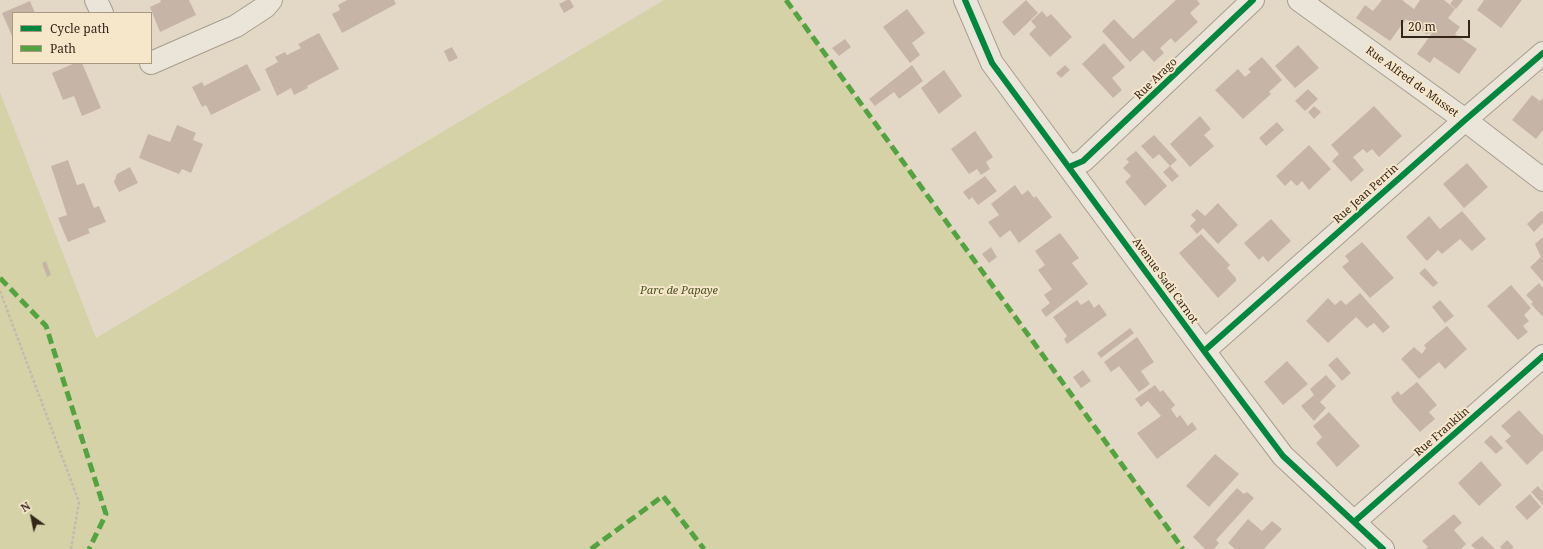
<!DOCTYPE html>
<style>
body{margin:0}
#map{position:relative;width:1543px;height:549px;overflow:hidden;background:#e3d8c6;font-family:"Noto Serif",serif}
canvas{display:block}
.legend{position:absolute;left:12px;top:12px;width:140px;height:52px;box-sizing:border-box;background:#f6e6ca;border:1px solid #a89984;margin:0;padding:5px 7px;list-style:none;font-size:12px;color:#34251a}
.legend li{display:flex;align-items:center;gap:8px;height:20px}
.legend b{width:20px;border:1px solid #a89984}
.north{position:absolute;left:12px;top:497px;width:40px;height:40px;-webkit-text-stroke:3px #f6e6ca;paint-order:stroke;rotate:327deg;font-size:11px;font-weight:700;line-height:16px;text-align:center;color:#34251a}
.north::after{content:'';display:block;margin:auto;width:14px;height:18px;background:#34251a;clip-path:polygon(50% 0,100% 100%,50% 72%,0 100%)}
.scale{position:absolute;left:1401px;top:20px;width:69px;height:18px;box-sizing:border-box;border:2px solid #34251a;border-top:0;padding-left:5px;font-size:12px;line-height:14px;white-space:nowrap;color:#34251a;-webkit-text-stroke:3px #f6e6ca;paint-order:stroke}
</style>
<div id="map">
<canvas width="1543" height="549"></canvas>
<ul class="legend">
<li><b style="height:5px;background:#00873e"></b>Cycle path</li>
<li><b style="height:5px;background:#53a340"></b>Path</li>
</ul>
<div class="north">N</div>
<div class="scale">20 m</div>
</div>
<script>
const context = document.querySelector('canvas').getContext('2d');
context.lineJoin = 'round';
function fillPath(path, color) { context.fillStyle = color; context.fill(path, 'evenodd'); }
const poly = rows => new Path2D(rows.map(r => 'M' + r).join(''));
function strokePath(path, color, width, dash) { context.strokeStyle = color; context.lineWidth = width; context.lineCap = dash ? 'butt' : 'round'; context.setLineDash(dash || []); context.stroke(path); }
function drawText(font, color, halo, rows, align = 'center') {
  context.font = font + ' "Noto Serif",serif'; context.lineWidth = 4; context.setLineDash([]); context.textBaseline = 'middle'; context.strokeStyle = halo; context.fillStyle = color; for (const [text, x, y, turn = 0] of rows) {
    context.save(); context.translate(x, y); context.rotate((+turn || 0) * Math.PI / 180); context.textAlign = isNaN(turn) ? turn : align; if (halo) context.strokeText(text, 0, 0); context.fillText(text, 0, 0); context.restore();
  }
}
const green = poly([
 [664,0,786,0,1183,549,0,549,0,92,96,338]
]);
const building = poly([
 [160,0,189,0,196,15,160,32,150,7,161,2],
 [347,0,394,0,396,4,342,33,332,14,340,10,338,5],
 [567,0,570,0,574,7,564,13,559,4],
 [1026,0,1038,13,1014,36,1002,22],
 [1176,0,1197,0,1200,4,1190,13,1198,22,1175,43,1171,38,1160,48,1164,53,1154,62,1143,50,1130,62,1102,31,1114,19,1133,39],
 [1382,0,1402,0,1414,9,1420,0,1444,0,1455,9,1448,18,1460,27,1455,34,1477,49,1459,74,1434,57,1430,63,1417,54,1432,33,1426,34,1406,19,1390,41,1356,18,1365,5,1373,11],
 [1453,0,1463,0,1456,9,1450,4],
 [1484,0,1522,0,1501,28,1477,10],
 [30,1,35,13,13,13,13,38,2,13],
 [907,9,925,33,912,43,920,55,910,63,883,27],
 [1042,11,1047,17,1051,14,1072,37,1050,57,1029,34,1036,27,1031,21],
 [319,33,339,69,307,86,308,88,294,95,291,88,277,96,265,69,278,62,275,57,285,52,287,55,301,48,298,44],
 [845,39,851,47,839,56,832,48],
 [1104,43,1125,67,1112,78,1122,90,1113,98,1082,64],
 [1298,45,1319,68,1295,88,1275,66],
 [452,47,458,58,449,62,444,51],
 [1262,57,1282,80,1269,92,1271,94,1243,119,1215,90,1238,69,1245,77,1251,72,1248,69],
 [75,63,82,63,101,108,82,116,74,96,63,100,52,73],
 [247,64,261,90,211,115,206,105,202,107,192,87,202,82,204,86],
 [912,65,923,81,899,99,894,92,875,106,869,99],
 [1065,65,1070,70,1061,78,1056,73],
 [944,70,962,96,939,114,921,88],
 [1308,89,1318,99,1305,111,1295,101],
 [1532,95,1540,101,1543,98,1543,130,1536,139,1512,120],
 [1314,106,1321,112,1314,119,1308,112],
 [1374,106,1402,136,1379,157,1372,149,1367,153,1363,149,1353,157,1364,170,1351,182,1332,161,1339,154,1331,145],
 [1200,116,1211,129,1204,135,1214,146,1190,167,1170,144],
 [1277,122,1284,130,1266,146,1259,138],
 [177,125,196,133,193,140,203,144,191,173,182,169,179,174,139,158,148,134,170,142],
 [975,131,993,157,986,162,990,169,981,175,977,169,969,174,951,149],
 [1154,135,1177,160,1170,166,1159,154,1153,159,1141,146],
 [1309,145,1331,169,1309,190,1302,181,1297,186,1291,180,1285,186,1276,176],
 [1136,151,1167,186,1145,206,1125,182,1131,176,1123,168,1129,162,1126,159],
 [68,160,77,185,84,183,94,208,99,206,106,222,88,229,90,233,68,242,58,218,67,215,51,166],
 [1467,163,1488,187,1464,208,1443,184],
 [1170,166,1179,176,1172,182,1163,172],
 [130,167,138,183,119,192,114,182,117,174],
 [985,176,997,191,978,205,972,197,969,200,963,192],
 [1015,185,1022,195,1028,190,1034,198,1036,196,1052,217,1019,243,1010,230,1000,238,988,222,999,215,991,204],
 [1218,203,1238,225,1218,244,1203,228,1197,234,1190,226,1196,220,1191,215,1197,209,1205,216],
 [1462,211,1486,239,1472,251,1460,239,1442,254,1438,250,1427,261,1406,237,1429,216,1440,229],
 [1541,211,1543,213,1543,223,1534,232,1527,224],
 [1271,219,1291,241,1268,262,1263,256,1259,260,1244,243],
 [1060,233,1079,258,1072,263,1088,284,1046,317,1041,310,1050,303,1044,295,1052,289,1038,270,1045,265,1035,251],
 [1201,234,1230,265,1227,268,1236,278,1236,281,1218,298,1179,253],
 [1543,237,1543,282,1530,267,1541,257,1535,244],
 [1362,242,1394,278,1370,298,1342,267,1349,261,1345,256],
 [991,247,997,257,989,263,982,254],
 [46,261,51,275,47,277,42,263],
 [1425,268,1438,283,1433,287,1419,273],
 [1539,283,1543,288,1543,317,1531,304,1533,302,1526,295],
 [1511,285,1531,308,1524,315,1529,321,1523,326,1528,332,1518,340,1487,306],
 [1360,293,1390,327,1383,333,1374,323,1367,328,1356,317,1328,343,1306,321,1328,298,1335,305,1341,300,1346,305],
 [1077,300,1081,305,1089,300,1094,308,1099,304,1107,315,1067,344,1064,339,1067,336,1053,317],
 [1440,300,1454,316,1445,323,1432,307],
 [1447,326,1467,349,1445,369,1439,362,1419,379,1401,359,1414,347,1422,354,1426,348,1424,345],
 [1130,328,1134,333,1101,358,1097,353],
 [1137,337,1154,362,1141,371,1150,384,1139,392,1119,366,1111,372,1104,362],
 [1337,357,1351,373,1342,381,1328,365],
 [1287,361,1308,384,1283,405,1264,382],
 [1083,370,1091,381,1081,388,1073,377],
 [1326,375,1336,386,1320,402,1326,408,1314,421,1301,406,1314,395,1310,389],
 [1417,382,1437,405,1429,412,1435,419,1420,432,1393,402,1391,397,1398,391,1401,395],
 [1155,385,1160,392,1163,390,1175,405,1171,409,1177,418,1180,415,1188,426,1192,422,1197,429,1157,459,1137,433,1161,416,1148,401,1141,407,1135,399],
 [1519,410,1543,436,1543,450,1527,465,1505,441,1511,436,1501,426],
 [1329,412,1360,446,1337,467,1316,443,1322,437,1313,426],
 [1491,435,1503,448,1496,454,1484,442],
 [1215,454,1239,474,1209,507,1186,486],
 [1481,461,1502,485,1479,506,1458,483],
 [1538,486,1543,492,1543,505,1531,492],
 [1237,488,1244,494,1247,492,1254,498,1216,540,1219,543,1214,549,1205,549,1193,537],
 [1530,494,1541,507,1527,520,1515,507],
 [1454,514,1462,523,1454,530,1466,544,1461,549,1425,549,1428,547,1422,541],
 [1248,519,1262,531,1272,521,1282,529,1264,549,1235,549,1228,543],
 [1482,536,1495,549,1475,549,1471,545],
 [1507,540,1514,547,1511,549,1502,549,1500,547]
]);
const path = poly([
 [0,291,79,502,71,549]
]);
const minor = poly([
 [96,0,102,13],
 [965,0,992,63,1204,351,1283,456,1383,549],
 [1299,0,1465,120,1543,180],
 [151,63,236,26,265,7,271,0],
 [1069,167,1083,161,1253,0],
 [1204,351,1465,120,1543,53],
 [1354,522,1543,356]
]);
const quiet = poly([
 [786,0,1183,549],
 [0,278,46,326,106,514,89,549],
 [591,549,663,496,704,549]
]);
const cycleway = poly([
 [965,0,992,63,1204,351,1283,456,1383,549],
 [1069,167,1083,161,1253,0],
 [1204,351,1465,120,1543,53],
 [1354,522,1543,356]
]);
const streetNames = [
 ["Rue Arago",1156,79,-44],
 ["Rue Alfred de Musset",1412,82,36],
 ["Rue Jean Perrin",1366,194,-42],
 ["Avenue Sadi Carnot",1165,281,54],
 ["Rue Franklin",1442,432,-41]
];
const parkNames = [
 ["Parc de Papaye",679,291]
];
fillPath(green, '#d5d2a7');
fillPath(building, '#c6b5a7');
strokePath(minor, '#a79d90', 24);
strokePath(path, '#c3bab0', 2.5, [3, 2]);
strokePath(minor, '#eae4d9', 22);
strokePath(quiet, '#53a340', 5, [10, 5]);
strokePath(cycleway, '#00873e', 6);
drawText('11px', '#34251a', '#f6e6ca', streetNames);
drawText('italic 11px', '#48521f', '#f6e6ca', parkNames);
</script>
